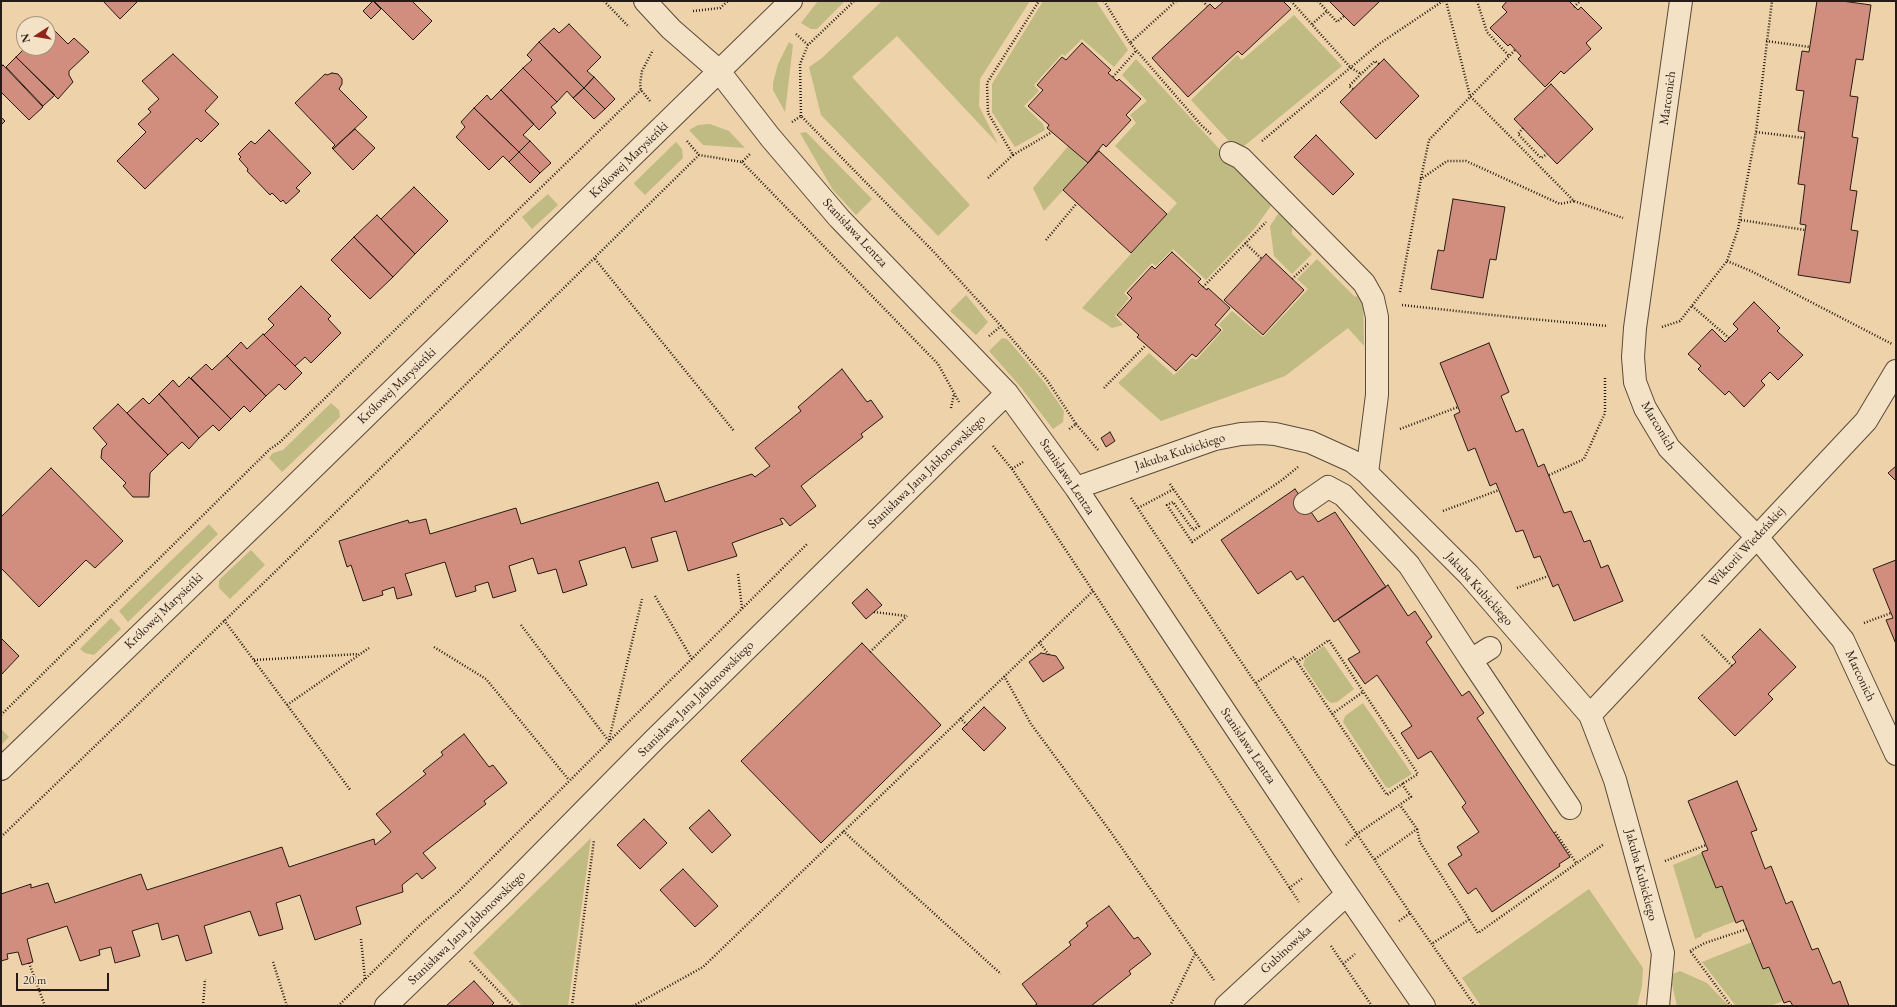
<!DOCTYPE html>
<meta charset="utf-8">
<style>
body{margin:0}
#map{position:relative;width:1897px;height:1007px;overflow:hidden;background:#eed2a9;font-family:"EB Garamond",serif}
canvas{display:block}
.frame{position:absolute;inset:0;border:2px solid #271c15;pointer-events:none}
.north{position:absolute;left:16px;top:16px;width:40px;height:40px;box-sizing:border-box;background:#f4e2c7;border:1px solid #a29380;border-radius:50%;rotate:258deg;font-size:11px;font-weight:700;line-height:16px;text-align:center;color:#271c15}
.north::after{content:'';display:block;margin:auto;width:14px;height:18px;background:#8f2418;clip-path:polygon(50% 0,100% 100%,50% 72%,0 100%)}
.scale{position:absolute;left:16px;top:973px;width:93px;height:18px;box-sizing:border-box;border:2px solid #271c15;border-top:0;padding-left:5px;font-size:12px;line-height:14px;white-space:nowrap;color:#271c15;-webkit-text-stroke:3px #f4e2c7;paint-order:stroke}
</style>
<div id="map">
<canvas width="1897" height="1007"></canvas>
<div class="frame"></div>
<div class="north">N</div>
<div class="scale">20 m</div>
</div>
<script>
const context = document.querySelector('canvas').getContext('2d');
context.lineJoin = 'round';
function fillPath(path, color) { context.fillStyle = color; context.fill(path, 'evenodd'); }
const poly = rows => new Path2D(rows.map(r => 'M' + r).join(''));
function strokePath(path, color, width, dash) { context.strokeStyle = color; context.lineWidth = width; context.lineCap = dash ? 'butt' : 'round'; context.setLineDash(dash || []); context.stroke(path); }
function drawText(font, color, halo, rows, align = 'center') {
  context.font = font + ' "EB Garamond",serif'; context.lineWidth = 4; context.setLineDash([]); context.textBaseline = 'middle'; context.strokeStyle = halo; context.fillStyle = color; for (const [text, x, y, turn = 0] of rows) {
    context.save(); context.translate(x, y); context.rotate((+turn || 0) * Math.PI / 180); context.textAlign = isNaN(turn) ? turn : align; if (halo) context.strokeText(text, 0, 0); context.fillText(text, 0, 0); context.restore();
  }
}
const green = poly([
 [818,1,845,1,817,29,811,29,801,23],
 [882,1,1030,1,980,79,979,106,998,144,897,36,852,77,970,205,938,236,821,115,809,67,822,58],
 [1043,1,1096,1,1128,50,1114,67,1082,39,1065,56,1062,54,1034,85,1039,91,1024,106,1043,124,1045,130,1015,147,992,112,992,84],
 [1294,15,1342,66,1238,151,1191,100,1237,55,1242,60],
 [789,42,793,45,785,112,773,90,773,83,778,64],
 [1136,59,1236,167,1273,203,1255,228,1206,280,1173,249,1156,266,1152,263,1124,293,1129,298,1115,316,1123,325,1112,328,1082,308,1177,203,1115,146,1136,123,1130,115,1147,101,1122,75],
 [710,124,729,131,745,148,703,145,689,130,698,125],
 [806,132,872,199,856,215,833,190,800,133],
 [676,142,682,149,683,158,645,195,635,185,634,183],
 [1069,145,1087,164,1044,211,1033,188],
 [548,194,558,205,532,229,522,217],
 [1280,211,1292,222,1292,234,1312,254,1292,274,1274,256,1270,226],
 [1317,259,1355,297,1363,291,1364,346,1348,328,1285,376,1161,421,1118,383,1149,353,1174,375,1192,358,1196,360,1223,330,1219,324,1232,311,1263,337,1308,289,1297,279],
 [966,295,988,322,976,335,950,311],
 [1002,338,1007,339,1044,382,1064,411,1063,422,1053,429,1019,385,989,351],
 [331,403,339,410,340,417,282,472,269,458,273,453,283,450],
 [209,524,218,534,128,622,119,611],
 [251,550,265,565,230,599,219,588,219,580],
 [111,618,121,629,94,655,85,653,80,649],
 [1324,646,1354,689,1337,702,1331,703,1326,699,1303,665,1305,659],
 [1363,703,1412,774,1389,788,1386,787,1343,722,1345,716],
 [1,729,9,737,1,745],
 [591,838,568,1006,522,1006,473,953],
 [1702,853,1716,888,1722,886,1736,921,1702,934,1702,936,1695,939,1673,865],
 [1589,889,1643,968,1642,986,1637,1006,1481,1006,1462,978],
 [1752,942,1763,969,1769,967,1783,1001,1770,1006,1736,1006,1702,962],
 [1680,971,1707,983,1729,1006,1677,1006,1671,980,1673,974]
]);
const building = poly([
 [103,1,138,1,120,19,103,1],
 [373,1,381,9,371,19,363,11,373,1],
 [374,1,412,1,432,21,413,40,374,1],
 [1224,1,1283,1,1291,9,1242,55,1238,51,1188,97,1152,58,1210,4,1215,9,1224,1],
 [1329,1,1380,1,1354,26,1329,1],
 [1507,1,1569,1,1578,10,1581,7,1602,28,1586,43,1591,49,1564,74,1561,71,1545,87,1518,59,1521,56,1510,44,1508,46,1490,28,1507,12,1502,7,1507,1],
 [1817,1,1842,1,1871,5,1863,60,1856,59,1850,96,1858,97,1852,137,1858,138,1850,190,1857,191,1851,230,1858,231,1850,283,1798,275,1806,225,1800,224,1805,185,1798,184,1805,132,1798,131,1804,91,1796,90,1802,51,1809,52,1817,1],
 [48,24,68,44,74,38,89,52,69,71,69,75,73,82,58,99,16,57,25,48,48,48,48,24],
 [569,24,601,57,587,71,594,77,584,88,539,42,554,28,559,33,569,24],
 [539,42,584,88,573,98,567,91,557,102,523,68,532,60,527,55,539,42],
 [1082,43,1111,70,1108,73,1117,81,1119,79,1141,99,1126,115,1131,120,1106,147,1103,144,1088,163,1047,128,1049,125,1028,106,1043,90,1037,85,1062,57,1066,60,1082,43],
 [173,54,218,97,205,111,219,124,201,142,197,138,145,189,117,161,146,132,138,124,151,112,148,109,159,99,142,81,173,54],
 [16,57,55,95,43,106,6,67,16,57],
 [1384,59,1419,96,1376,139,1340,102,1384,59],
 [3,65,43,107,29,120,1,92,1,67,3,65],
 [523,68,557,102,551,107,556,113,539,130,501,90,523,68],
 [332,73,338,74,342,79,342,84,339,89,367,117,333,149,332,148,335,145,295,103,325,74,327,75,332,73],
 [594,77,615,99,605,109,584,88,594,77],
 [1551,84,1593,129,1557,164,1514,119,1551,84],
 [584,88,605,109,594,119,573,98,584,88],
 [501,90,534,124,523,135,530,141,519,152,474,108,487,95,491,100,501,90],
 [474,108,519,152,509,162,503,156,489,170,456,137,465,127,461,122,474,108],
 [1,117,5,121,1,125,1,117],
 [355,129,375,148,353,170,333,149,355,129],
 [269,130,311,173,296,188,300,191,286,204,283,200,281,202,272,193,270,195,247,171,248,169,239,159,241,157,238,154,251,141,255,144,269,130],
 [1316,135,1354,174,1333,195,1294,157,1316,135],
 [530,141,551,163,540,173,519,152,530,141],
 [1099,151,1167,214,1131,253,1063,190,1099,151],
 [519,152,540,173,530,183,509,162,519,152],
 [414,187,448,221,415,254,381,219,414,187],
 [1453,199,1505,207,1496,260,1490,259,1483,298,1431,289,1438,250,1444,251,1453,199],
 [377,215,415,254,393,277,354,237,377,215],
 [354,237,393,277,370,299,331,260,354,237],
 [1172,252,1201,279,1198,282,1203,287,1207,290,1208,288,1230,308,1215,325,1221,330,1196,357,1192,354,1176,371,1137,337,1139,335,1117,315,1132,298,1127,293,1152,266,1155,269,1172,252],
 [1266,254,1304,290,1263,335,1224,300,1266,254],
 [301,286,331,316,328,319,341,333,311,363,305,357,295,366,264,335,274,325,268,319,301,286],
 [1754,302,1780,328,1777,331,1803,355,1778,380,1770,372,1761,381,1765,385,1744,407,1729,391,1725,395,1698,369,1701,366,1688,354,1712,329,1725,342,1738,329,1733,324,1754,302],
 [263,334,302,373,285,390,279,384,266,396,227,356,241,342,247,349,263,334],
 [1489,343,1509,392,1501,396,1516,432,1523,429,1538,467,1544,464,1564,513,1571,511,1584,542,1590,540,1601,568,1608,565,1623,601,1574,621,1558,584,1553,587,1540,556,1534,558,1523,530,1516,532,1496,483,1490,486,1475,448,1468,451,1454,415,1460,412,1440,363,1489,343],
 [227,356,266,396,250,412,244,406,231,419,191,378,206,364,212,370,227,356],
 [842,369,867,402,871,400,883,417,861,434,863,437,801,486,816,506,790,526,783,518,780,519,783,524,732,543,737,556,688,571,676,531,651,538,658,561,632,568,625,547,579,561,587,585,563,593,556,569,538,574,533,558,509,566,516,591,493,598,488,582,475,586,476,591,456,597,445,562,405,574,412,595,397,599,394,587,382,591,383,595,363,601,351,565,347,567,339,541,408,520,409,523,426,519,430,534,516,508,521,524,658,482,665,502,752,474,755,477,770,466,755,448,801,411,798,407,842,369],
 [189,377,231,419,219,431,213,425,199,438,159,394,173,380,179,387,189,377],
 [159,394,199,438,189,449,182,442,168,455,127,413,143,398,149,404,159,394],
 [118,404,168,455,150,473,149,497,133,497,123,486,126,483,101,458,102,449,107,444,93,428,118,404],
 [1110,432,1115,441,1106,447,1101,438,1110,432],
 [1896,466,1896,481,1888,473,1896,466],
 [51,468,123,541,95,568,86,560,39,607,1,568,1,517,51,468],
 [1295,489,1318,522,1335,512,1386,587,1334,622,1303,576,1297,580,1291,571,1258,594,1221,540,1295,489],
 [1896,560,1896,644,1886,620,1893,618,1873,569,1896,560],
 [1388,585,1408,616,1415,611,1432,637,1426,642,1462,696,1469,691,1484,713,1477,718,1570,857,1559,864,1560,866,1492,912,1476,888,1468,894,1448,864,1462,855,1457,847,1479,832,1462,807,1466,803,1431,751,1418,759,1401,733,1412,726,1377,675,1365,684,1348,659,1360,652,1338,619,1388,585],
 [867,589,882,605,866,619,852,603,867,589],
 [1760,629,1796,667,1768,694,1773,699,1735,736,1698,698,1736,662,1732,657,1760,629],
 [1,638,19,656,1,675,1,638],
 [862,643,941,725,821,843,741,761,862,643],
 [1041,653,1056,656,1064,668,1043,682,1029,662,1041,653],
 [984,707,1006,728,984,751,962,729,984,707],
 [464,734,489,767,493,765,507,783,484,801,486,804,423,853,436,868,422,879,417,873,402,885,403,892,356,907,361,924,315,940,300,895,276,903,283,929,259,936,250,911,204,926,212,953,186,961,178,935,162,940,158,923,132,931,140,956,115,963,111,947,99,950,100,955,80,961,67,926,27,939,33,962,22,965,18,952,7,954,8,959,1,961,1,894,31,884,31,888,48,883,55,903,141,874,147,890,282,847,289,867,374,839,375,845,391,832,376,814,426,774,423,771,443,755,441,752,464,734],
 [1737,781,1757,830,1751,832,1765,869,1771,866,1786,904,1792,901,1812,950,1818,948,1833,984,1840,981,1849,1006,1793,1006,1790,1001,1784,1003,1769,967,1763,969,1743,920,1736,923,1722,886,1716,888,1702,853,1702,852,1708,850,1688,801,1737,781],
 [709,810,731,835,712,853,689,828,709,810],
 [644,819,667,843,640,869,617,845,644,819],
 [683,869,718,906,695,927,660,890,683,869],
 [1109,906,1134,939,1138,937,1151,954,1129,971,1131,974,1091,1006,1034,1006,1037,1004,1022,984,1071,945,1069,942,1088,926,1086,923,1109,906],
 [474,981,494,1003,491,1006,446,1006,474,981]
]);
const path = poly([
 [604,1,629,27],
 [1104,1,1130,43],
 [1176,1,1130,43,1201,125,1212,135],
 [1203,1,1207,6],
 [1291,1,1350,67,1361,74],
 [1318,1,1337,22,1344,16],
 [1446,1,1470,96,1574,201,1623,218],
 [1477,1,1487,32,1509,56],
 [1574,7,1580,1],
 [693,11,720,8,728,1],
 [1312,24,1327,11],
 [796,34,808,45],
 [1766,41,1810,47],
 [1113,77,1136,51],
 [1353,89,1349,86,1361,74,1375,61,1379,64],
 [650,101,641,90,640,84,642,71,653,50],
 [801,116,800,64,808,45,854,1],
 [792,122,801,116,933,251,1001,326,1047,380,1076,424,1068,430],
 [1523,128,1518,134,1541,158,1547,154],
 [1756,132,1804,138],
 [687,141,699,155,742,162,750,154],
 [1262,141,1379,44,1443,1],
 [1013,155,1052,132],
 [742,162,938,364,959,402],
 [988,178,1013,155,988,113,987,83,1039,1],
 [1421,178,1429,140,1515,50],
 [1741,220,1805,230],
 [1046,240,1077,203],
 [1245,243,1262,259],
 [595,259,734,431],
 [1727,261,1751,271,1892,344],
 [1292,279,1308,264],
 [1203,287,1266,222],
 [1400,292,1421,179,1447,161,1466,161,1560,204,1574,201],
 [1402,305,1520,318,1608,326],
 [1692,306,1729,338],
 [1662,327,1680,321,1727,261,1738,229,1756,132,1772,1],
 [989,336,1001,326],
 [1104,388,1146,345],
 [951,408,954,394],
 [1076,424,1099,451],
 [1400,429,1458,407],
 [993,446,1012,469,1023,462],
 [1012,469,1299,902],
 [1549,475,1584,459,1605,413,1605,376],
 [1170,484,1199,526,1193,530,1173,502,1167,505,1192,542,1282,480,1298,467],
 [1131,498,1410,913,1475,1006],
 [1138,508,1174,489],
 [1443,511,1499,490],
 [738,574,742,608],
 [1517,588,1548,576],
 [655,596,692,659],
 [874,612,906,616],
 [224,620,351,791],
 [1864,623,1891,613],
 [521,625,608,740],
 [1702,635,1732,666],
 [1039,642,1049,655],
 [434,647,486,679,569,780],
 [870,652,907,616],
 [254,660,359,654],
 [1297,662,1329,640,1418,774,1402,784],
 [1004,676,1031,724,1110,831,1214,980],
 [1256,683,1294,657,1387,795,1402,784,1411,797,1357,834,1346,845],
 [287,705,369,648],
 [1332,714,1363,692],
 [1,715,270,449,279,443,641,90],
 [960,718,967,725],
 [609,740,642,599],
 [1417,829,1420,842,1478,933,1604,844],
 [843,831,1001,974],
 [1555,832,1577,864],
 [1,837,280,567,699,155],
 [1375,859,1417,829,1400,805],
 [1665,861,1706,845],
 [1289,888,1303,878],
 [1399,921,1410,913],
 [361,939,365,979],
 [1433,943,1470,919],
 [1331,946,1372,1006],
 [1690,951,1705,943,1747,929],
 [1691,952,1731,1006],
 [470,961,513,1006],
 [273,962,287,1006],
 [29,963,45,1006],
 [1343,964,1355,954],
 [203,1006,205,979],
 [338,1006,420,925,458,892,807,544],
 [572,1006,594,840],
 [633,1006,703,967,1093,591],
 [1170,1006,1195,954]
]);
const minor = poly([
 [645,1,671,29,718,70,770,137,839,218,1007,393,1076,488,1325,862,1424,1006],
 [1681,1,1635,328,1633,357,1635,382,1645,408,1669,448,1756,536,1843,640,1896,754],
 [1231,153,1241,158,1364,283,1373,299,1377,317,1377,395,1367,473],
 [1076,488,1215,439,1241,434,1262,433,1275,434,1310,442,1352,461,1367,473,1469,575,1590,715,1615,780,1663,953,1658,1006],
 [1305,503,1328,487,1343,495,1409,565,1471,660,1490,648],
 [1471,660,1570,808],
 [1590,715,1866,421,1896,371],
 [1,769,275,505,791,1],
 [386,1006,500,896,654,740,1007,393],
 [1226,1006,1347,894]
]);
const streetNames = [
 ["Marconich",1668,98,-82],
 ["Królowej Marysieńki",629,160,-44],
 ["Stanisława Lentza",855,233,47],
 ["Królowej Marysieńki",397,386,-44],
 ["Marconich",1658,426,59],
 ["Jakuba Kubickiego",1180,452,-18],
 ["Stanisława Jana Jabłonowskiego",927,472,-44],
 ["Stanisława Lentza",1067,477,56],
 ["Wiktorii Wiedeńskiej",1747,547,-47],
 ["Jakuba Kubickiego",1479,589,48],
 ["Królowej Marysieńki",164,611,-44],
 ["Marconich",1860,676,65],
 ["Stanisława Jana Jabłonowskiego",696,699,-45],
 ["Stanisława Lentza",1248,746,56],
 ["Jakuba Kubickiego",1641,875,75],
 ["Stanisława Jana Jabłonowskiego",467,928,-44],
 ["Gubinowska",1286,950,-43]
];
fillPath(green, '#c0ba83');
fillPath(building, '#d18d7e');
strokePath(building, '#271c15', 1);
strokePath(minor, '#594a3a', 24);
strokePath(path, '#271c15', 2.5, [1, 2]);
strokePath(minor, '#f4e2c7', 22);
drawText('13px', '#271c15', '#f4e2c7', streetNames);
</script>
